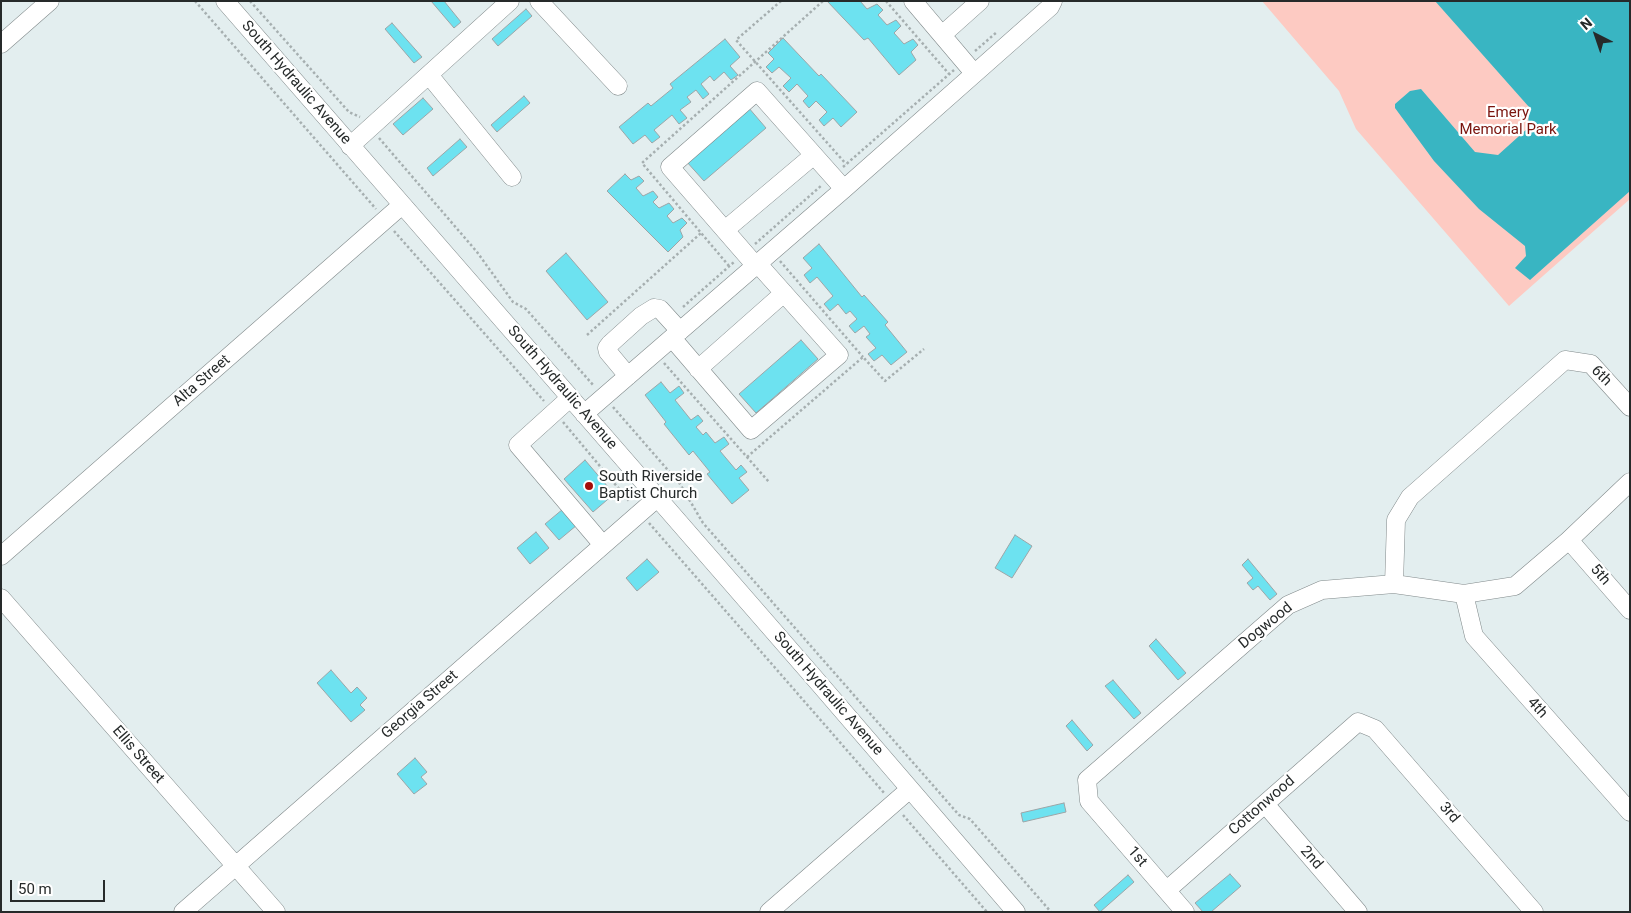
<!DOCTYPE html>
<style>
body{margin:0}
#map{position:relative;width:1631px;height:913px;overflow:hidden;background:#e3eeef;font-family:Roboto,sans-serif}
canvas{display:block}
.frame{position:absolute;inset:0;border:2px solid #262a2a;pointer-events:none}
.north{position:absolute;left:1571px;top:10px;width:50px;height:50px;-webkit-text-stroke:4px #fff;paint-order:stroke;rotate:319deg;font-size:14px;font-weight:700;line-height:20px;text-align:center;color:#262a2a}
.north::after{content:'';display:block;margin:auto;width:18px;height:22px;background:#262a2a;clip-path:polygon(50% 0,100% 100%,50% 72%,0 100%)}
.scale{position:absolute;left:10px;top:880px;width:95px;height:22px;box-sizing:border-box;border:2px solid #262a2a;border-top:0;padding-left:6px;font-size:15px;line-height:18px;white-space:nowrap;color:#262a2a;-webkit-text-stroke:4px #fff;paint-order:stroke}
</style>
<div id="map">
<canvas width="1631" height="913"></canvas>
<div class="frame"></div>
<div class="north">N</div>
<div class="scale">50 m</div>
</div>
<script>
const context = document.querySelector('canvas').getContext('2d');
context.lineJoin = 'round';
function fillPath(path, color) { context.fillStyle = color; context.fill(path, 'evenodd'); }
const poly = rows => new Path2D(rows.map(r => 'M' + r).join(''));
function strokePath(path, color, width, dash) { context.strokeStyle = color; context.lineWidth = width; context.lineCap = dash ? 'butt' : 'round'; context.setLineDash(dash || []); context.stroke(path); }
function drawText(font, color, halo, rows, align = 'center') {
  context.font = font + ' Roboto,sans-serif'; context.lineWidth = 4.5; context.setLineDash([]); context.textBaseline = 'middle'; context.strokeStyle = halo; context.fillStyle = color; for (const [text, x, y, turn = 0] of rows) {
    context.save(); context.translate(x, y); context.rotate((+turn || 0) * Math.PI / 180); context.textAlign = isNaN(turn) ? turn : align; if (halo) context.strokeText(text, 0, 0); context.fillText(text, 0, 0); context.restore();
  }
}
const green = poly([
 [1262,1,1630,1,1630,199,1509,306,1356,129,1339,91]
]);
const water = poly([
 [1435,1,1630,1,1630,191,1530,280,1515,268,1526,256,1525,246,1479,209,1434,161,1395,108,1395,104,1410,91,1421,89,1475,152,1498,155,1528,128,1529,107]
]);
const building = poly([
 [431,1,444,1,461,22,454,28,431,1],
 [827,1,860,1,867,9,877,4,883,10,878,15,887,25,896,20,901,26,894,33,904,44,913,39,918,45,911,52,916,60,899,75,868,38,864,40,827,1],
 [526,9,532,16,498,46,492,39,526,9],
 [392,23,422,57,414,63,385,29,392,23],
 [783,38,819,76,821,74,857,112,841,127,833,118,824,126,819,120,827,112,816,101,809,108,803,101,808,96,797,84,789,92,783,86,791,78,779,67,772,73,766,67,774,59,768,53,783,38],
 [725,39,740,57,730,66,738,75,731,80,724,72,714,81,710,76,701,84,709,94,703,99,696,90,687,97,691,102,680,110,687,118,679,124,672,115,654,130,660,137,652,143,645,135,633,144,619,127,648,103,651,106,673,88,670,84,725,39],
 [524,96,530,103,497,132,491,125,524,96],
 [423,98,433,109,403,135,393,124,423,98],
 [748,107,766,128,704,181,686,161,748,107],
 [460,139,467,147,433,176,427,168,460,139],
 [625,174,631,180,639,176,644,181,636,188,643,196,653,191,658,197,653,202,659,208,669,203,674,209,667,216,673,223,682,218,687,223,680,230,683,237,668,252,607,191,625,174],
 [819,244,862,297,864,295,888,322,885,325,907,352,891,365,882,355,874,361,868,354,876,348,866,337,870,334,864,326,855,333,849,326,857,319,850,311,846,314,838,304,830,311,824,304,833,296,817,277,810,283,804,275,812,268,803,258,819,244],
 [566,253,608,302,587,320,546,271,566,253],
 [801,340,818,359,756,413,739,394,801,340],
 [661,382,670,393,679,386,684,393,675,400,691,420,698,415,703,421,696,427,703,435,706,432,715,443,724,437,729,444,720,451,736,470,741,465,747,472,739,478,749,490,732,504,707,474,710,472,693,451,689,455,664,424,666,422,645,395,661,382],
 [585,460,614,494,593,512,564,479,585,460],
 [563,509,577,525,559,540,545,524,563,509],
 [536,532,549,548,530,564,517,548,536,532],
 [1015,535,1032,546,1012,578,995,568,1015,535],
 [647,559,659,572,637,591,626,578,647,559],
 [1248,559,1277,594,1270,600,1258,586,1253,590,1247,583,1253,578,1242,565,1248,559],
 [1156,639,1186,673,1178,680,1149,646,1156,639],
 [331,670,351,693,357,687,367,698,360,705,365,710,351,722,317,683,331,670],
 [1113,680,1141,713,1134,719,1105,686,1113,680],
 [1072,720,1093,745,1087,751,1066,726,1072,720],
 [415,758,427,772,421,777,427,784,414,794,397,774,415,758],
 [1064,803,1066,812,1023,822,1021,813,1064,803],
 [1230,874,1241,886,1211,912,1203,912,1195,903,1230,874],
 [1128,875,1134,882,1100,912,1094,905,1128,875]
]);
const path = poly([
 [195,1,376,209],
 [250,1,349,112,360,117],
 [781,1,736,40,846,164],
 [886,1,949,74],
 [975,51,997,32],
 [379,138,477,252,513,302,526,309,594,386],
 [843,167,954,70],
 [394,231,544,401],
 [755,244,822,185],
 [780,261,863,357],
 [729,266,642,163,823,1],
 [683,307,734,262],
 [587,335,701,233],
 [664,363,769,482],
 [613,407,680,484,703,523,959,815,970,819,1051,912],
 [563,422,630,502],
 [747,457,863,357,885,381,924,349],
 [649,523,885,794],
 [903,815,987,912]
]);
const minor = poly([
 [225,1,817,681,1016,912],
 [539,1,618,86],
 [913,1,974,73],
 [942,35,980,1],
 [1,44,50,1],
 [429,75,512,177],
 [350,146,510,1],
 [725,230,814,155],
 [756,266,670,167,757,91,844,189],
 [672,338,751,430,839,355,758,264],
 [698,369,784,293],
 [628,376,608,352,607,348,610,344,641,316,654,308,660,309,680,331],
 [570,398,518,445,603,545],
 [584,414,844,189,1050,7,1053,1],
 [1569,540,1630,610],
 [1,556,402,205],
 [1394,584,1464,594,1515,586,1569,540,1630,482],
 [1464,594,1474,636,1630,812],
 [1,598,276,912],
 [1265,804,1358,912],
 [1167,890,1358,722,1375,729,1534,912],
 [183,912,657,498],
 [769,912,910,789],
 [1185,912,1089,801,1087,780,1288,605,1322,590,1394,584,1396,520,1410,497,1565,360,1591,364,1630,407]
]);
const markers = [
 [589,486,5,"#a40d0a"]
];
const streetNames = [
 ["South Hydraulic Avenue",296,83,49],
 ["6th",1601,376,45],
 ["Alta Street",202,381,-41],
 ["South Hydraulic Avenue",562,388,49],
 ["5th",1600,575,49],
 ["Dogwood",1266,626,-39],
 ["South Hydraulic Avenue",828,694,49],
 ["Georgia Street",420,705,-41],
 ["4th",1537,708,48],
 ["Ellis Street",138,755,49],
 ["Cottonwood",1262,806,-41],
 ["3rd",1449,813,49],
 ["1st",1137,857,49],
 ["2nd",1311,858,49]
];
const parkNames = [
 ["Emery",1508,113],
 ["Memorial Park",1508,130]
];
const poiNames = [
 ["South Riverside",599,477],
 ["Baptist Church",599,494]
];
fillPath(green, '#fdcac2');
fillPath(water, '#39b5c2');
fillPath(building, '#6de2f0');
strokePath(building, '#9ca5a7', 1);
strokePath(minor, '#80898a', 19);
strokePath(path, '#a6afb0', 2.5, [2.5, 2.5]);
strokePath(minor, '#fff', 18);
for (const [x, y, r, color] of markers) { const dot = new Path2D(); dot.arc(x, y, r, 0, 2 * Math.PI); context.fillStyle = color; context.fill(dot); strokePath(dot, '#fff', 2); }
drawText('15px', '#262a2a', '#fff', streetNames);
drawText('15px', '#7a140e', '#fff', parkNames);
drawText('15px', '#262a2a', '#fff', poiNames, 'left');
</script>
